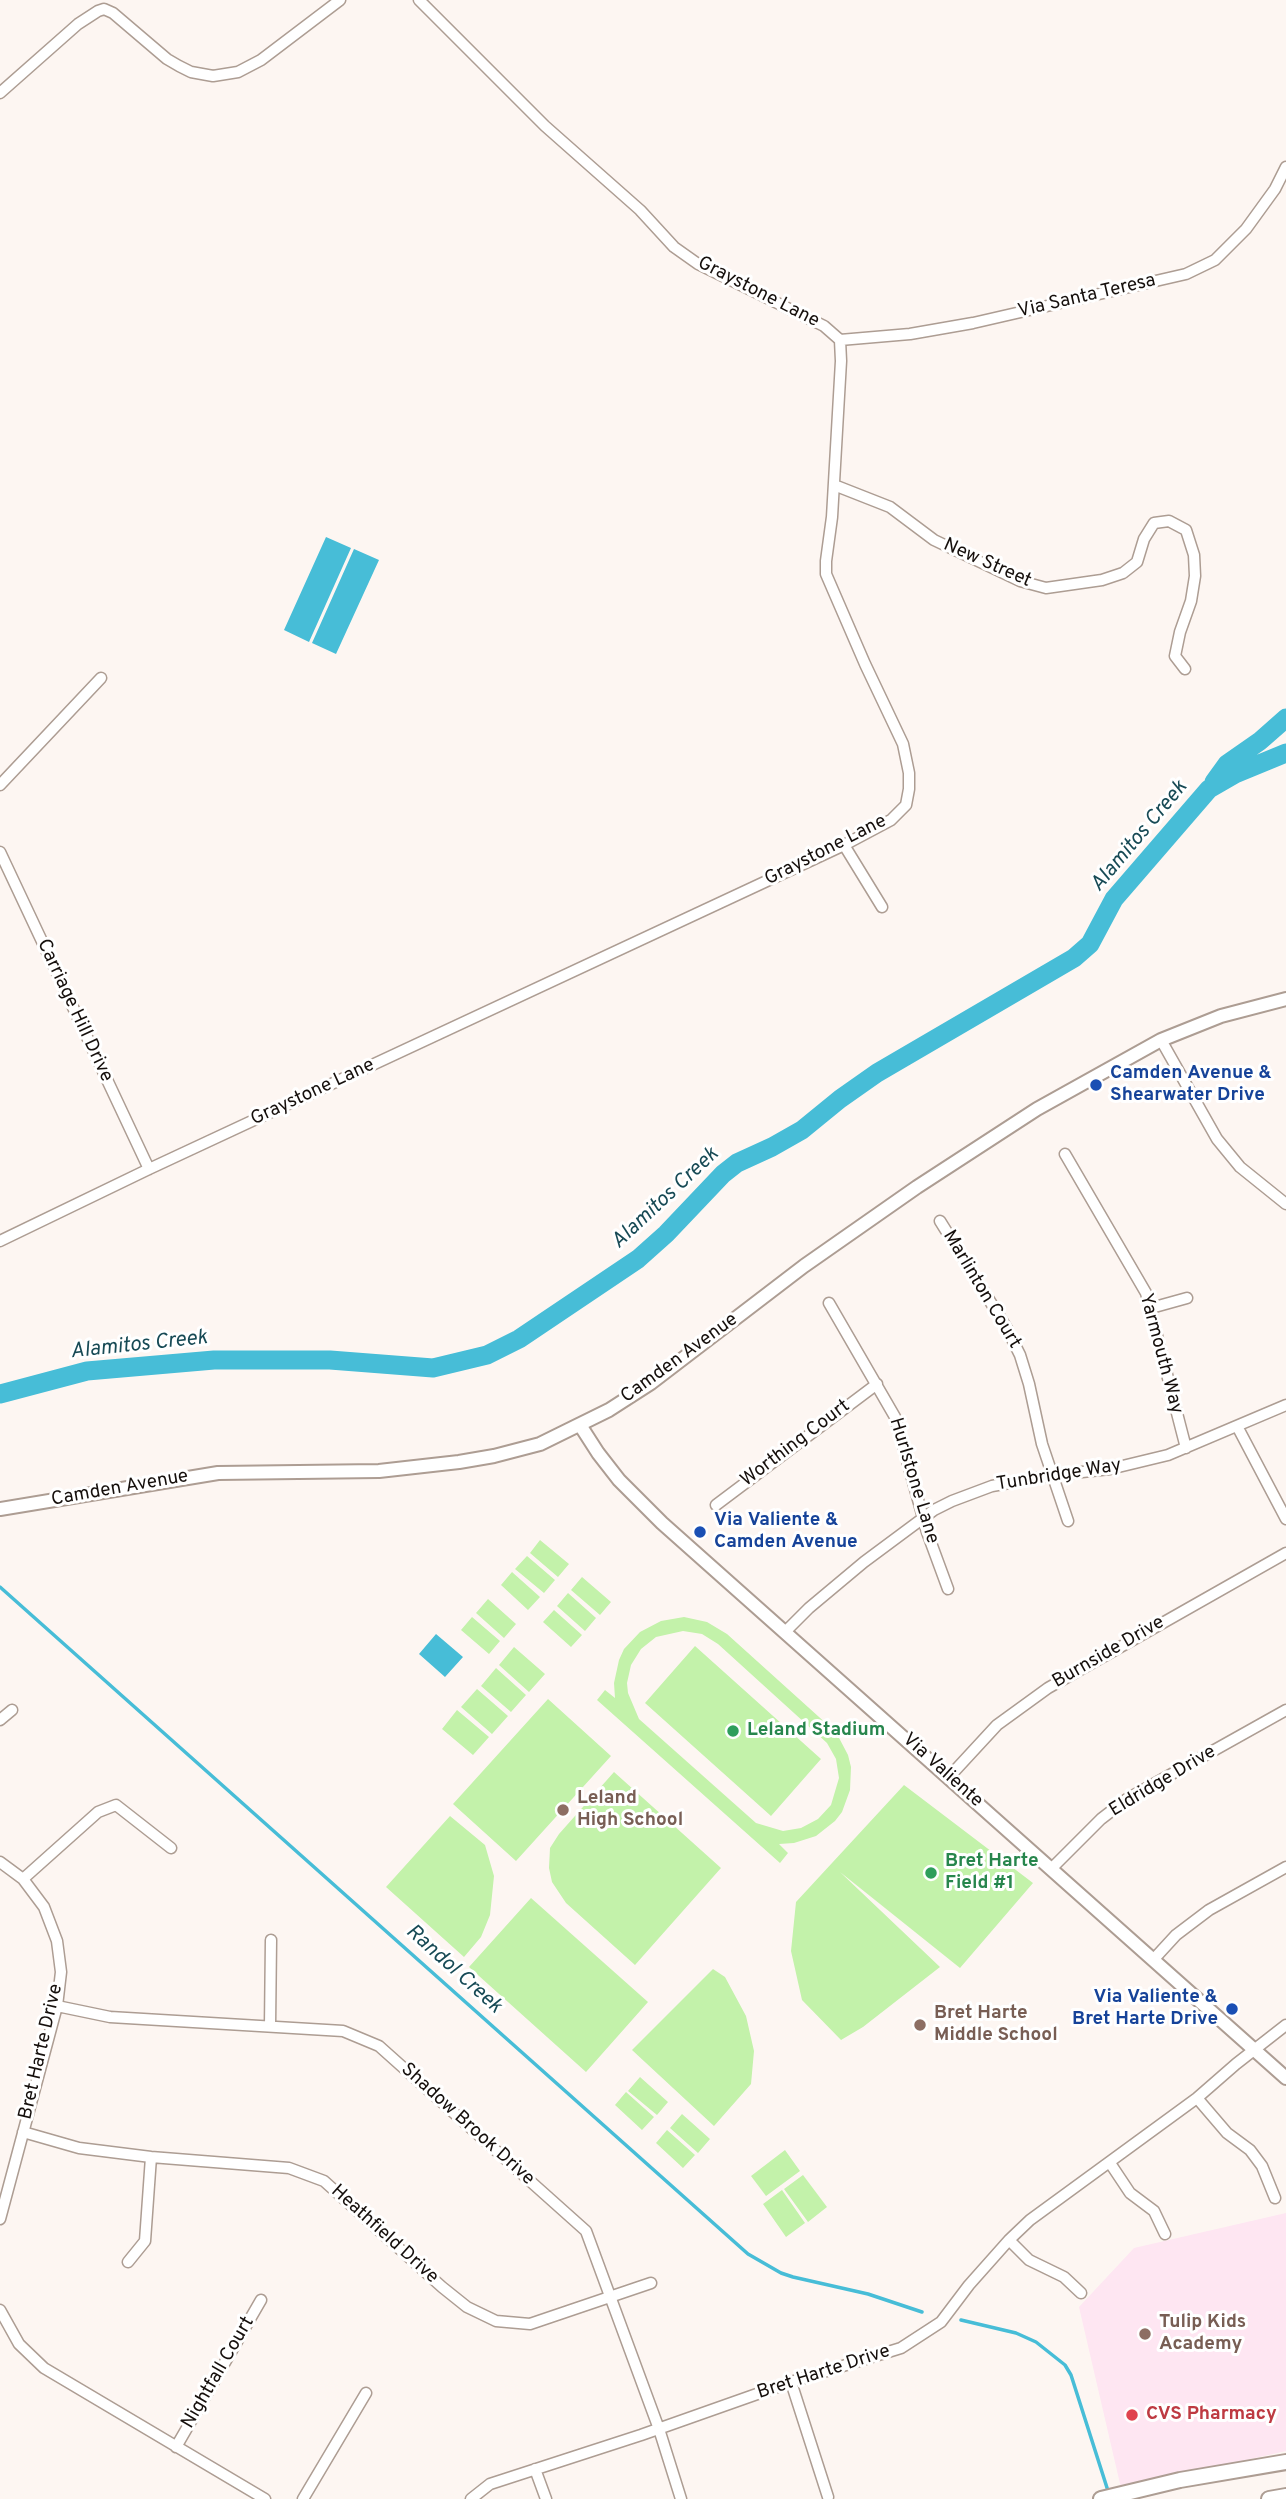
<!DOCTYPE html>
<style>
body{margin:0}
canvas{display:block;background:#fdf6f2}
</style>
<canvas width="1286" height="2499"></canvas>
<script>
const context = document.querySelector('canvas').getContext('2d');
context.lineJoin = 'round';
function fillPath(path, color) { context.fillStyle = color; context.fill(path, 'evenodd'); }
const poly = rows => new Path2D(rows.map(r => 'M' + r).join(''));
function strokePath(path, color, width, dash) { context.strokeStyle = color; context.lineWidth = width; context.lineCap = dash ? 'butt' : 'round'; context.setLineDash(dash || []); context.stroke(path); }
function drawText(font, color, halo, rows, align = 'center') {
  context.font = font + ' Overpass,sans-serif'; context.lineWidth = 6; context.setLineDash([]); context.textBaseline = 'middle'; context.strokeStyle = halo; context.fillStyle = color; for (const [text, x, y, turn = 0] of rows) {
    context.save(); context.translate(x, y); context.rotate((+turn || 0) * Math.PI / 180); context.textAlign = isNaN(turn) ? turn : align; if (halo) context.strokeText(text, 0, 0); context.fillText(text, 0, 0); context.restore();
  }
}
const commercial = poly([
 [1286,2213,1286,2451,1121,2488,1079,2307,1134,2248]
]);
const green = poly([
 [540,1540,569,1564,558,1577,530,1553],
 [527,1556,555,1580,544,1593,515,1569],
 [512,1572,540,1597,528,1610,501,1585],
 [582,1577,611,1602,600,1615,571,1590],
 [568,1593,596,1618,585,1631,557,1606],
 [488,1599,516,1624,504,1638,476,1613],
 [554,1610,582,1635,571,1647,543,1622],
 [472,1617,500,1641,489,1654,461,1630],
 [684,1617,707,1622,727,1634,829,1726,837,1734,848,1755,851,1767,850,1790,842,1812,835,1821,816,1836,794,1843,779,1844,788,1853,780,1863,597,1700,605,1690,615,1698,614,1683,619,1660,624,1649,640,1632,661,1621],
 [683,1631,702,1634,718,1644,827,1743,836,1759,839,1778,831,1805,818,1819,801,1828,783,1831,756,1823,639,1719,628,1693,627,1683,631,1665,641,1649,656,1637],
 [695,1646,821,1759,771,1816,645,1703],
 [514,1647,545,1674,529,1692,499,1665],
 [496,1668,526,1695,511,1712,481,1686],
 [477,1689,508,1716,492,1734,461,1707],
 [548,1699,611,1756,516,1861,453,1804],
 [457,1710,489,1737,473,1755,442,1729],
 [614,1772,721,1868,635,1965,566,1903,552,1882,549,1868,550,1848,559,1834],
 [904,1785,1033,1883,960,1968,840,1872,940,1967,863,2027,841,2040,802,2000,791,1951,796,1902],
 [450,1816,485,1845,494,1876,490,1915,481,1937,464,1957,386,1887],
 [531,1898,648,2002,586,2072,469,1967],
 [713,1969,725,1977,746,2016,754,2051,751,2084,714,2126,632,2050],
 [640,2077,668,2102,657,2115,628,2091],
 [626,2092,654,2117,642,2130,615,2105],
 [682,2114,710,2139,698,2153,670,2128],
 [667,2130,695,2155,683,2168,656,2143],
 [785,2150,800,2171,766,2196,751,2176],
 [803,2175,827,2207,808,2222,784,2189],
 [782,2190,805,2223,786,2237,763,2204]
]);
const water = poly([
 [326,537,351,548,309,642,284,630],
 [354,549,379,560,336,654,312,643],
 [436,1634,463,1657,445,1677,419,1654]
]);
const stream = poly([
 [0,1587,748,2254,781,2273,793,2277,868,2294,922,2312],
 [961,2320,1016,2333,1036,2342,1065,2365,1071,2375,1109,2494]
]);
const river = poly([
 [1214,782,1227,764,1260,741,1286,718],
 [0,1394,87,1371,214,1360,330,1360,433,1368,487,1355,519,1339,638,1259,666,1234,723,1174,737,1163,772,1147,802,1130,840,1099,877,1073,1074,958,1090,944,1114,899,1209,789,1235,774,1286,753]
]);
const minor = poly([
 [0,93,78,24,98,11,104,9,113,13,167,59,179,66,191,72,213,76,238,72,261,60,340,0],
 [840,340,910,334,973,323,1186,274,1215,260,1246,229,1275,189,1286,167],
 [834,485,890,507,934,540,1020,581,1046,588,1102,580,1123,573,1137,562,1144,539,1154,523,1169,521,1186,530,1194,555,1195,576,1191,601,1180,632,1175,656,1185,669],
 [0,785,101,678],
 [844,845,882,907],
 [0,852,149,1169],
 [1161,1040,1217,1139,1240,1167,1286,1204],
 [1065,1154,1146,1293,1186,1448],
 [940,1221,1006,1327,1020,1355,1029,1384,1042,1444,1068,1521],
 [0,1241,149,1169,844,845,891,820,906,805,909,789,909,773,903,744,865,664,826,574,826,561,832,517,841,361,840,340,824,326,698,264,674,247,640,210,545,126,419,0],
 [829,1303,895,1417,927,1532,948,1589],
 [1151,1308,1187,1298],
 [1237,1426,1286,1519],
 [716,1505,877,1384],
 [785,1632,809,1608,864,1562,934,1510,952,1501,992,1486,1054,1475,1110,1469,1168,1455,1286,1405],
 [0,1720,12,1710],
 [949,1777,997,1725,1048,1688,1286,1553],
 [0,1862,23,1879,44,1907,57,1941,61,1972,57,2006,0,2219],
 [1051,1869,1101,1819,1127,1799,1286,1710],
 [23,1879,98,1812,116,1805,171,1848],
 [1153,1960,1176,1935,1209,1910,1286,1867],
 [57,2006,110,2017,343,2031,379,2046,586,2231,659,2429,681,2499],
 [270,2026,271,1940],
 [1197,2098,1227,2133,1250,2150,1262,2166,1275,2198],
 [23,2132,79,2148,151,2157,289,2168,324,2181,442,2287,467,2307,496,2321,530,2324,651,2283],
 [1110,2163,1130,2193,1154,2211,1165,2234],
 [1009,2240,1029,2260,1064,2277,1081,2293],
 [128,2262,145,2241,151,2157],
 [0,2310,19,2344,44,2368,265,2499],
 [791,2382,828,2497],
 [176,2447,261,2300],
 [535,2469,546,2499],
 [303,2499,366,2393],
 [471,2499,490,2484,641,2435,791,2382,901,2348,941,2322,969,2285,1009,2240,1030,2220,1197,2098,1236,2064,1286,2025]
]);
const tertiary = poly([
 [580,1425,598,1453,619,1480,662,1523,1286,2078],
 [0,1509,218,1473,379,1471,459,1462,494,1456,540,1444,609,1410,651,1383,804,1266,917,1187,1037,1109,1161,1040,1221,1016,1286,999]
]);
const primary = poly([
 [1101,2499,1180,2480,1286,2462],
 [1269,2499,1286,2496]
]);
const markers = [
 [1096,1085,7,"#1a4fb4"],
 [700,1532,7,"#1a4fb4"],
 [733,1731,7,"#2e9e5b"],
 [563,1810,7,"#8d6e63"],
 [931,1873,7,"#2e9e5b"],
 [1232,2009,7,"#1a4fb4"],
 [920,2025,7,"#8d6e63"],
 [1145,2334,7,"#8d6e63"],
 [1132,2415,7,"#e0444e"]
];
const streetNames = [
 ["Graystone Lane",758,293,27],
 ["Via Santa Teresa",1087,297,-13],
 ["New Street",987,564,24],
 ["Graystone Lane",826,851,-27],
 ["Carriage Hill Drive",74,1011,65],
 ["Graystone Lane",313,1093,-25],
 ["Marlinton Court",981,1290,59],
 ["Yarmouth Way",1160,1354,75],
 ["Camden Avenue",680,1359,-36],
 ["Worthing Court",796,1444,-37],
 ["Tunbridge Way",1059,1476,-9],
 ["Hurlstone Lane",913,1481,73],
 ["Camden Avenue",120,1489,-10],
 ["Burnside Drive",1109,1653,-30],
 ["Via Valiente",942,1771,42],
 ["Eldridge Drive",1163,1782,-31],
 ["Bret Harte Drive",42,2052,-77],
 ["Shadow Brook Drive",467,2125,42],
 ["Heathfield Drive",384,2235,42],
 ["Nightfall Court",219,2373,-60],
 ["Bret Harte Drive",824,2373,-18]
];
const transitNames = [
 ["Camden Avenue &",1110,1074],
 ["Shearwater Drive",1110,1096],
 ["Via Valiente &",714,1521],
 ["Camden Avenue",714,1543],
 ["Via Valiente &",1218,1998,"right"],
 ["Bret Harte Drive",1218,2020,"right"]
];
const leisureNames = [
 ["Leland Stadium",747,1731],
 ["Bret Harte",945,1862],
 ["Field #1",945,1884]
];
const educationNames = [
 ["Leland",577,1799],
 ["High School",577,1821],
 ["Bret Harte",934,2014],
 ["Middle School",934,2036],
 ["Tulip Kids",1159,2323],
 ["Academy",1159,2345]
];
const healthNames = [
 ["CVS Pharmacy",1146,2415]
];
const waterNames = [
 ["Alamitos Creek",1140,837,-50],
 ["Alamitos Creek",666,1199,-43],
 ["Alamitos Creek",139,1346,-6],
 ["Randol Creek",453,1970,42]
];
fillPath(commercial, '#fee6f2');
fillPath(green, '#c3f2aa');
fillPath(water, '#47bdd7');
strokePath(stream, '#47bdd7', 3.5);
strokePath(river, '#47bdd7', 19);
strokePath(minor, '#ad9d93', 13);
strokePath(tertiary, '#ad9d93', 16);
strokePath(primary, '#ad9d93', 18);
strokePath(minor, '#fff', 10);
strokePath(tertiary, '#fff', 12);
strokePath(primary, '#fff', 14);
for (const [x, y, r, color] of markers) { const dot = new Path2D(); dot.arc(x, y, r, 0, 2 * Math.PI); context.fillStyle = color; context.fill(dot); strokePath(dot, '#fff', 2.5); }
drawText('19px', '#150f0c', '#fff', streetNames);
drawText('bold 19px', '#164399', '#fff', transitNames, 'left');
drawText('bold 19px', '#27864d', '#fff', leisureNames, 'left');
drawText('bold 19px', '#785e54', '#fff', educationNames, 'left');
drawText('bold 19px', '#be3a42', '#fff', healthNames, 'left');
drawText('italic 21px', '#174a55', '#fff', waterNames);
</script>
